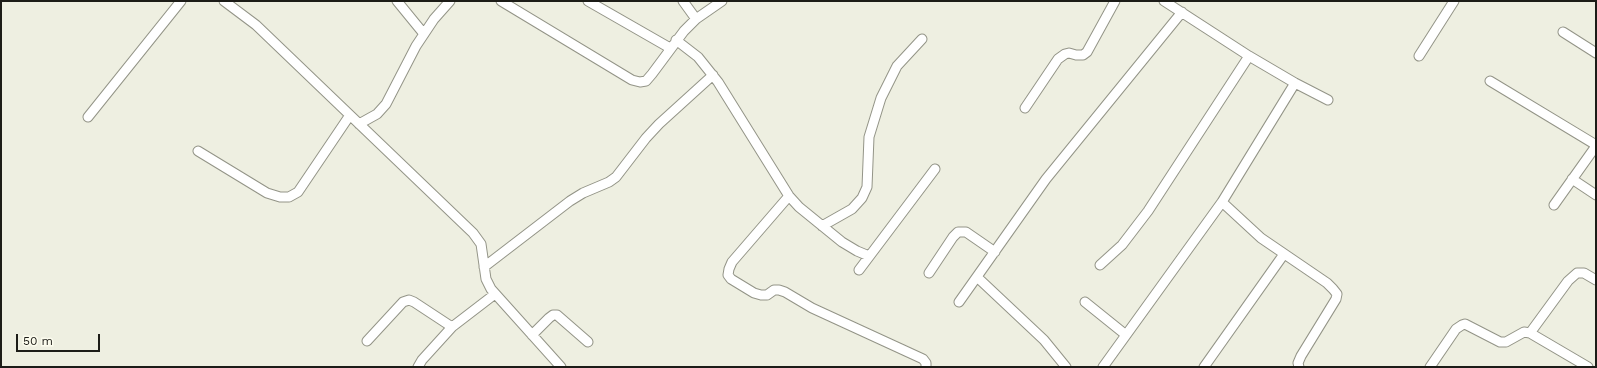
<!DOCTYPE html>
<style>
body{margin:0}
#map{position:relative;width:1597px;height:368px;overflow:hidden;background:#eeefe1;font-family:"Work Sans",sans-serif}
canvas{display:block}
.frame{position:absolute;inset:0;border:2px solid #1c1c17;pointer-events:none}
.scale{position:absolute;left:16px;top:334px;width:84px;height:18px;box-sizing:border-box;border:2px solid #1c1c17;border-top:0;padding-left:5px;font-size:12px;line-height:14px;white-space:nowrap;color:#1c1c17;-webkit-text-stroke:3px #fcfcee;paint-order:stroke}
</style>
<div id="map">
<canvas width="1597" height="368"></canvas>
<div class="frame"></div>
<div class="scale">50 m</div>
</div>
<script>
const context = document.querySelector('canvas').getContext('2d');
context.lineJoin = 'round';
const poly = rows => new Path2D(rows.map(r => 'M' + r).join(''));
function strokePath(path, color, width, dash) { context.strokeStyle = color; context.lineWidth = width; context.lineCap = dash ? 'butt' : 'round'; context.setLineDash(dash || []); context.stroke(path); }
const street = poly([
 [224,1,256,25,473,233,481,244,486,279,491,289,561,367],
 [397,1,424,34],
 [501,1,632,80,640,82,646,81,652,74,684,31,696,19,722,1],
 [588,1,670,48],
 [683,1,696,19],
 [1164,1,1249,56,1295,83,1328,100],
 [1563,32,1596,53],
 [676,40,698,57,718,82,789,196,799,207,842,242,857,251,869,256],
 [1419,56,1454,1],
 [1490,81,1596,145],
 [1025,108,1058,59,1065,54,1069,53,1076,55,1083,55,1087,52,1115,1],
 [88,117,181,1],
 [359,124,377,114,386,104,416,46,434,19,450,1],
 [198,151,267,193,280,197,289,197,298,192,350,115],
 [1572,179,1596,195],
 [789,196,732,262,729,269,728,275,731,279,754,293,761,295,767,295,774,290,779,290,785,292,812,308,923,359,926,363,926,367],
 [1222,202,1261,238,1327,283,1333,289,1337,294,1336,299,1301,356,1298,363,1299,367],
 [1554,205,1596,146],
 [822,226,852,209,862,198,867,187,869,137,881,98,897,66,922,39],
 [1100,265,1122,245,1148,211,1249,56],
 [484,267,570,201,583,193,609,182,616,177,646,138,659,124,713,75],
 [859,270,935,169],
 [929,273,953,237,958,232,966,232,995,252],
 [977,277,1044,340,1066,367],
 [959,302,1046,179,1182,12],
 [1085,302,1126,335],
 [1530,333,1568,281,1577,273,1584,273,1596,280],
 [532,335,549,318,553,315,557,315,588,342],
 [367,341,403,302,409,300,414,302,452,327,495,294],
 [418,367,422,360,452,327],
 [1103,367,1222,202,1295,83],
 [1204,367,1284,254],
 [1430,367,1456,329,1462,325,1465,324,1500,342,1506,342,1524,332,1530,333,1588,367]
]);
strokePath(street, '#939487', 11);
strokePath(street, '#fff', 9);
</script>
